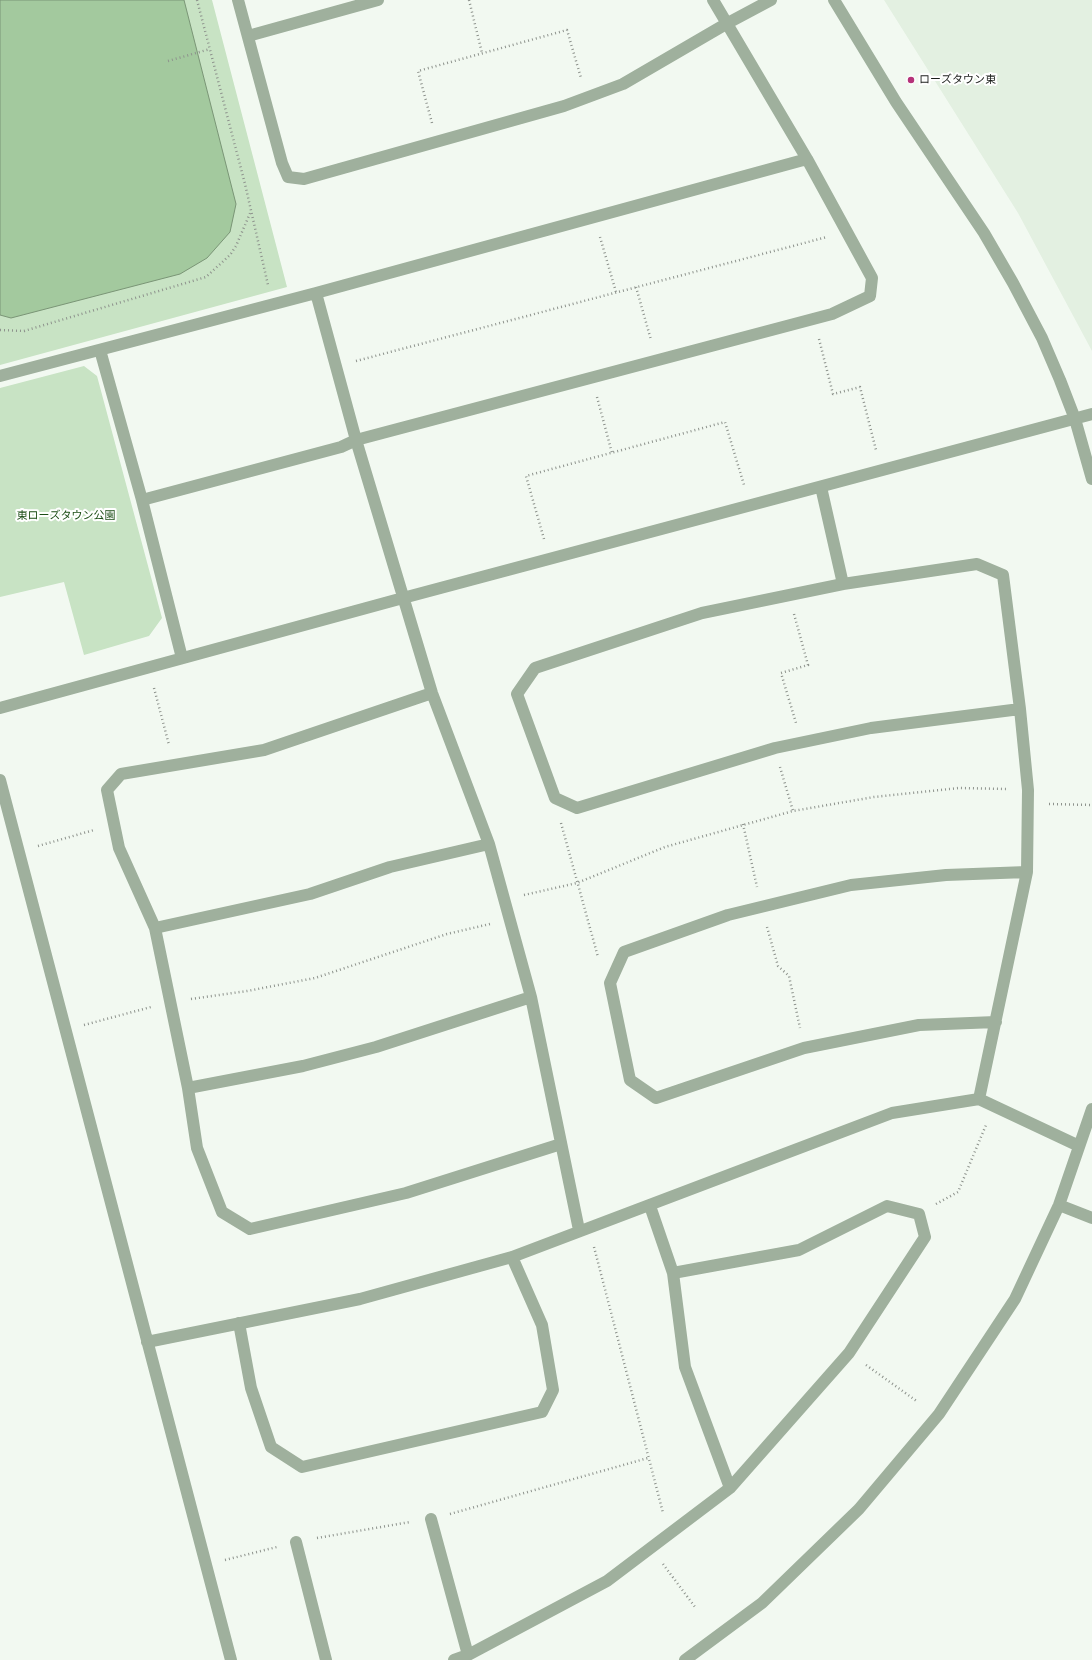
<!DOCTYPE html>
<meta charset="utf-8">
<style>
body{margin:0}
canvas{display:block;background:#f2f9f1}
</style>
<canvas width="1092" height="1660"></canvas>
<script>
const context = document.querySelector('canvas').getContext('2d');
context.lineJoin = 'round';
function fillPath(path, color) { context.fillStyle = color; context.fill(path, 'evenodd'); }
const poly = rows => new Path2D(rows.map(r => 'M' + r).join(''));
function strokePath(path, color, width, dash) { context.strokeStyle = color; context.lineWidth = width; context.lineCap = dash ? 'butt' : 'round'; context.setLineDash(dash || []); context.stroke(path); }
function drawText(font, color, halo, rows, align = 'center') {
  context.font = font + ' "Public Sans","Noto Sans JP",sans-serif'; context.lineWidth = 4; context.setLineDash([]); context.textBaseline = 'middle'; context.strokeStyle = halo; context.fillStyle = color; for (const [text, x, y, turn = 0] of rows) {
    context.save(); context.translate(x, y); context.rotate((+turn || 0) * Math.PI / 180); context.textAlign = isNaN(turn) ? turn : align; if (halo) context.strokeText(text, 0, 0); context.fillText(text, 0, 0); context.restore();
  }
}
const built = poly([
 [884,0,1092,0,1092,351,1018,213]
]);
const green = poly([
 [0,0,212,0,287,287,0,365],
 [84,366,97,376,162,618,149,636,84,655,64,582,0,597,0,388]
]);
const water = poly([
 [0,0,184,0,236,204,230,232,207,258,180,274,11,318,0,315,0,0]
]);
const path = poly([
 [197,0,245,184,268,285],
 [469,0,482,53],
 [168,61,210,49],
 [432,123,418,71,567,30,581,78],
 [600,237,616,292],
 [636,287,651,340],
 [0,330,24,331,206,277,230,255,236,246,251,211],
 [819,339,833,394,860,387,876,450],
 [356,361,827,237],
 [597,397,612,453],
 [544,539,526,476,725,422,744,485],
 [794,614,808,665,781,673,796,723],
 [154,688,169,745],
 [780,767,793,811],
 [1049,804,1092,805],
 [561,823,598,957],
 [743,824,757,887],
 [38,846,94,830],
 [524,895,577,883,665,847,793,811,874,797,959,788,1008,789],
 [767,927,778,966,789,976,800,1028],
 [191,999,247,991,315,978,447,934,490,924],
 [84,1025,151,1007],
 [936,1204,958,1192,986,1125],
 [594,1247,663,1513],
 [866,1365,918,1402],
 [450,1514,648,1458],
 [317,1538,410,1522],
 [225,1560,277,1547],
 [663,1564,695,1607]
]);
const minor = poly([
 [238,0,282,163,288,177,304,179,564,106,623,84,726,24,771,0],
 [834,0,896,102,984,233,1013,283,1042,338,1060,380,1075,419,1092,479],
 [248,36,378,0],
 [316,293,356,440,432,693,489,844,531,997,579,1230],
 [100,350,142,500,182,658],
 [0,376,316,293,807,159],
 [821,487,843,584],
 [142,500,341,447,356,440,832,314,870,296,872,278,807,159,713,0],
 [432,693,264,750,121,774,107,790,119,848,155,928,188,1088,197,1148,222,1212,250,1229,406,1193,561,1144],
 [0,708,403,598,1092,414],
 [0,780,231,1660],
 [155,928,310,894,390,867,489,844],
 [996,1022,919,1025,804,1048,656,1098,630,1080,610,983,624,952,728,915,851,885,946,875,1027,872],
 [188,1088,303,1066,376,1047,531,997],
 [979,1099,1027,872,1028,790,1020,709,1003,575,977,564,843,584,702,613,535,668,517,694,555,798,577,808,775,748,871,728,1020,709],
 [1059,1205,1092,1218],
 [673,1273,685,1367,730,1488],
 [239,1323,251,1388,271,1447,302,1467,542,1412,553,1390,542,1325,512,1257],
 [147,1342,360,1299,512,1257,892,1113,979,1099,1079,1146],
 [431,1519,468,1655],
 [296,1542,326,1660],
 [454,1660,468,1655,607,1581,730,1488,849,1353,925,1237,919,1214,887,1206,799,1250,673,1273,650,1206],
 [685,1660,762,1603,859,1509,939,1414,1015,1299,1059,1205,1092,1109]
]);
const markers = [
 [911,80,4,"#b53279"]
];
const poiNames = [
 ["ローズタウン東",919,80]
];
const parkNames = [
 ["東ローズタウン公園",66,516]
];
fillPath(built, '#e3f0e1');
fillPath(green, '#c8e3c4');
fillPath(water, '#a3c99e');
strokePath(water, '#7a9576', 1);
strokePath(path, '#8e938d', 2.5, [1, 3]);
strokePath(minor, '#9fb09d', 12);
for (const [x, y, r, color] of markers) { const dot = new Path2D(); dot.arc(x, y, r, 0, 2 * Math.PI); context.fillStyle = color; context.fill(dot); strokePath(dot, '#fff', 1.5); }
drawText('11px', '#1a1d1a', '#fff', poiNames, 'left');
drawText('11px', '#1c4e16', '#fff', parkNames);
</script>
